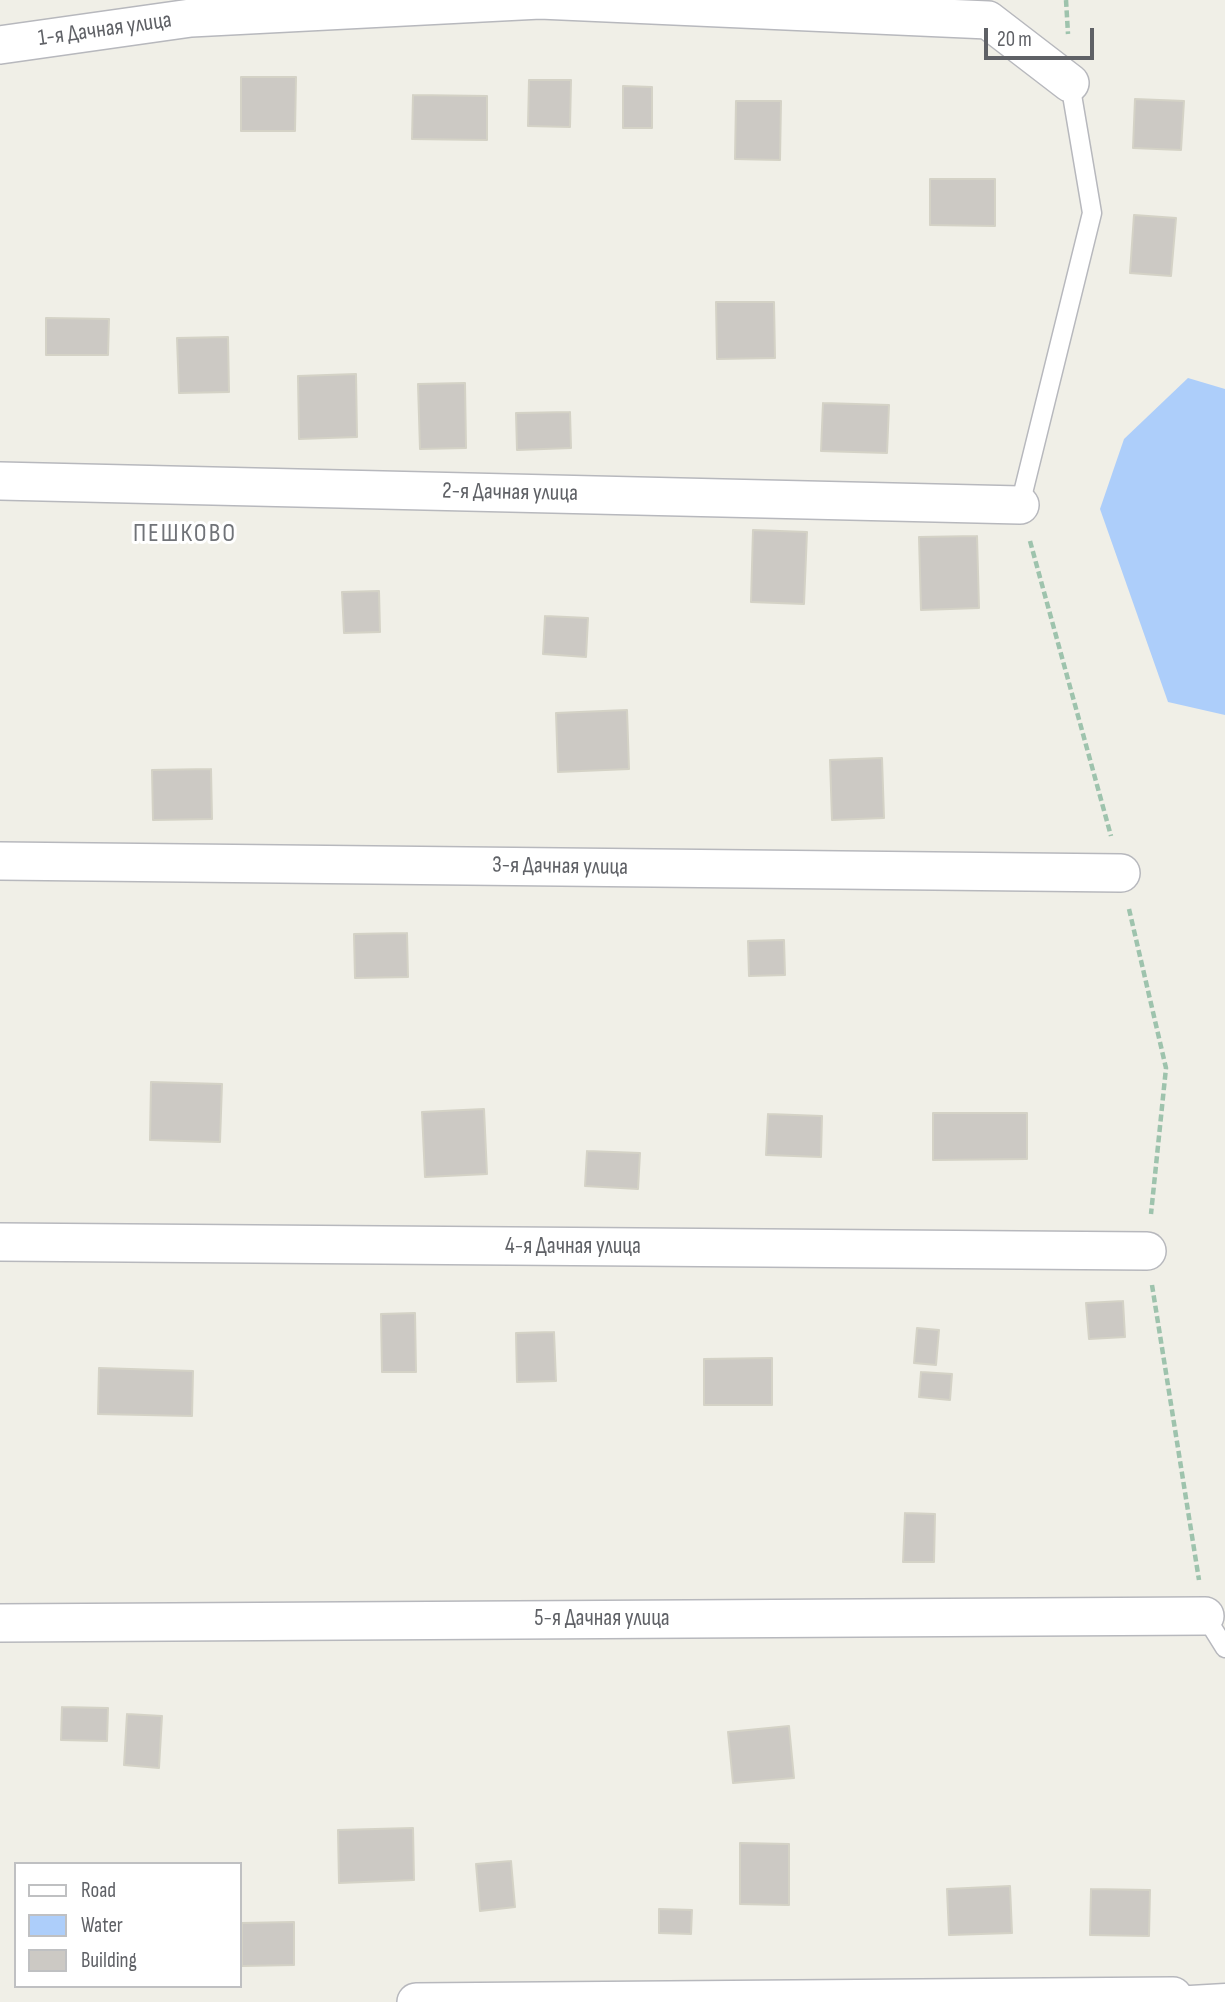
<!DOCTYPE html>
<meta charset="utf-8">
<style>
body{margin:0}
#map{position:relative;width:1225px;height:2002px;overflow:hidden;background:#f0efe7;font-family:"Sofia Sans Condensed",sans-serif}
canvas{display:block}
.legend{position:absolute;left:14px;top:1862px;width:228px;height:126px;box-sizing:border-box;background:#fff;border:2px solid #bfc0c2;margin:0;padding:9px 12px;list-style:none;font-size:21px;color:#5f6166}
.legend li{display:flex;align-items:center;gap:14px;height:35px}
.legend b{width:35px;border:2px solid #bfc0c2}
.scale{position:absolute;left:984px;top:28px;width:110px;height:32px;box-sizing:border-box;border:4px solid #5f6166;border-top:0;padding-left:9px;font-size:21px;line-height:24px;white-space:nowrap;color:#5f6166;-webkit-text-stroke:5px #fff;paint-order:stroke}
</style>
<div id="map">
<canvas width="1225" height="2002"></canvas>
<ul class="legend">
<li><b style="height:9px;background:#fff"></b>Road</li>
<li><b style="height:19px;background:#adcefa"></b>Water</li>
<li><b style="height:19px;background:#ccc9c4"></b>Building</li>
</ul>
<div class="scale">20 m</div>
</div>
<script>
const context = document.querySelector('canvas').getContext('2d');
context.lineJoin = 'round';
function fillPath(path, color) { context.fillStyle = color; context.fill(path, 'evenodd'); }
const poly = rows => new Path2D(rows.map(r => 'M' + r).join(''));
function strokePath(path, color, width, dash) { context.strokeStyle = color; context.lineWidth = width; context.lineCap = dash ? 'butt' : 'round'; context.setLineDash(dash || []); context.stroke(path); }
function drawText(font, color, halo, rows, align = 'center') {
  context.font = font + ' "Sofia Sans Condensed",sans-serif'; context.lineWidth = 6; context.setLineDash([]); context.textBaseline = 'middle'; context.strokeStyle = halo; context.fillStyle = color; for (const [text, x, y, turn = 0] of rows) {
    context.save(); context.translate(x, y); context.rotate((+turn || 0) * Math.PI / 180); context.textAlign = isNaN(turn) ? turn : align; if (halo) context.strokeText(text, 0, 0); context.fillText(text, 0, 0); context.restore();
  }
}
const water = poly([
 [1188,378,1225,389,1225,715,1168,702,1100,509,1124,439]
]);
const building = poly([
 [241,77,296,77,295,131,241,131,241,77],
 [529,80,571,80,570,127,528,126,529,80],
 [623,86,652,87,652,128,623,128,623,86],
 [413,95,487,96,487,140,412,139,413,95],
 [1135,99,1184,101,1181,150,1133,148,1135,99],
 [736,101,781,101,780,160,735,159,736,101],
 [930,179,995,179,995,226,930,225,930,179],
 [1134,215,1176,218,1171,276,1130,273,1134,215],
 [716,302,774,302,775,358,717,359,716,302],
 [46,318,109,319,108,355,46,355,46,318],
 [228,337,229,392,179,393,177,338,228,337],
 [356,374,357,437,299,439,298,376,356,374],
 [465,383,466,448,420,449,418,384,465,383],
 [823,403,889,405,887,453,821,451,823,403],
 [570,412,571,448,517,450,516,413,570,412],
 [753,530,807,532,804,604,751,602,753,530],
 [977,536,979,608,921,610,919,537,977,536],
 [379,591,380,632,344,633,342,592,379,591],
 [545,616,588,618,586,657,543,654,545,616],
 [627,710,629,769,558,772,556,713,627,710],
 [882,758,884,818,832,820,830,760,882,758],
 [211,769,212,819,153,820,152,770,211,769],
 [407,933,408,977,355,978,354,934,407,933],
 [784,940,785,975,749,976,748,941,784,940],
 [151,1082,222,1084,220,1142,150,1140,151,1082],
 [484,1109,487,1174,425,1177,422,1112,484,1109],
 [933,1113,1027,1113,1027,1159,933,1160,933,1113],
 [768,1114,822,1116,821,1157,766,1155,768,1114],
 [587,1151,640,1153,638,1189,585,1186,587,1151],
 [1123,1301,1125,1337,1089,1339,1086,1303,1123,1301],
 [415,1313,416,1372,382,1372,381,1314,415,1313],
 [917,1328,939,1330,936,1365,914,1363,917,1328],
 [554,1332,556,1381,517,1382,516,1333,554,1332],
 [772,1358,772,1405,704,1405,704,1359,772,1358],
 [99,1368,193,1371,192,1416,98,1414,99,1368],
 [921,1372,952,1374,950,1400,919,1397,921,1372],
 [905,1513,935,1514,934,1562,903,1562,905,1513],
 [62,1707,108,1708,107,1741,61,1740,62,1707],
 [127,1714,162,1716,159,1768,124,1765,127,1714],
 [789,1726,794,1778,733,1783,728,1732,789,1726],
 [413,1828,414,1880,339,1883,338,1830,413,1828],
 [740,1843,789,1844,789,1905,740,1904,740,1843],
 [511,1861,515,1907,480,1911,476,1864,511,1861],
 [1010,1886,1012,1933,949,1935,947,1889,1010,1886],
 [1091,1889,1150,1890,1149,1936,1090,1935,1091,1889],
 [659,1909,692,1910,691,1934,659,1933,659,1909],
 [294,1922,294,1965,242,1966,242,1923,294,1922]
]);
const path = poly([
 [1066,0,1068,34],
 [1030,541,1111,836],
 [1129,909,1166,1068,1151,1214],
 [1152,1285,1199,1580]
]);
const lane = poly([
 [1020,505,1092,213,1070,83],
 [1205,1616,1225,1648],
 [1173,1996,1225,1993]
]);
const street = poly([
 [0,45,191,18,540,0,988,20,1070,83],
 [0,481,1020,505],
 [0,861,1121,873],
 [0,1242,1147,1251],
 [0,1623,1205,1616],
 [416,2002,1173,1996]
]);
const streetNames = [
 ["1-я Дачная улица",105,30,-8],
 ["2-я Дачная улица",510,493,1],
 ["3-я Дачная улица",560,867,1],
 ["4-я Дачная улица",573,1247],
 ["5-я Дачная улица",602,1619]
];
const quarterNames = [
 ["ПЕШКОВО",185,534]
];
fillPath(water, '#adcefa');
fillPath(building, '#ccc9c4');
strokePath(building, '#d4d2c6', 2);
strokePath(lane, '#b7b8bd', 21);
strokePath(street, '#b7b8bd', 40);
strokePath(path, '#9ec3ad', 4.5, [7, 3.5]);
strokePath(lane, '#fff', 18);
strokePath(street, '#fff', 37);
drawText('23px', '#5f6166', '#fff', streetNames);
context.letterSpacing = '2px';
drawText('26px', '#707378', '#fff', quarterNames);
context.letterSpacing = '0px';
</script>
